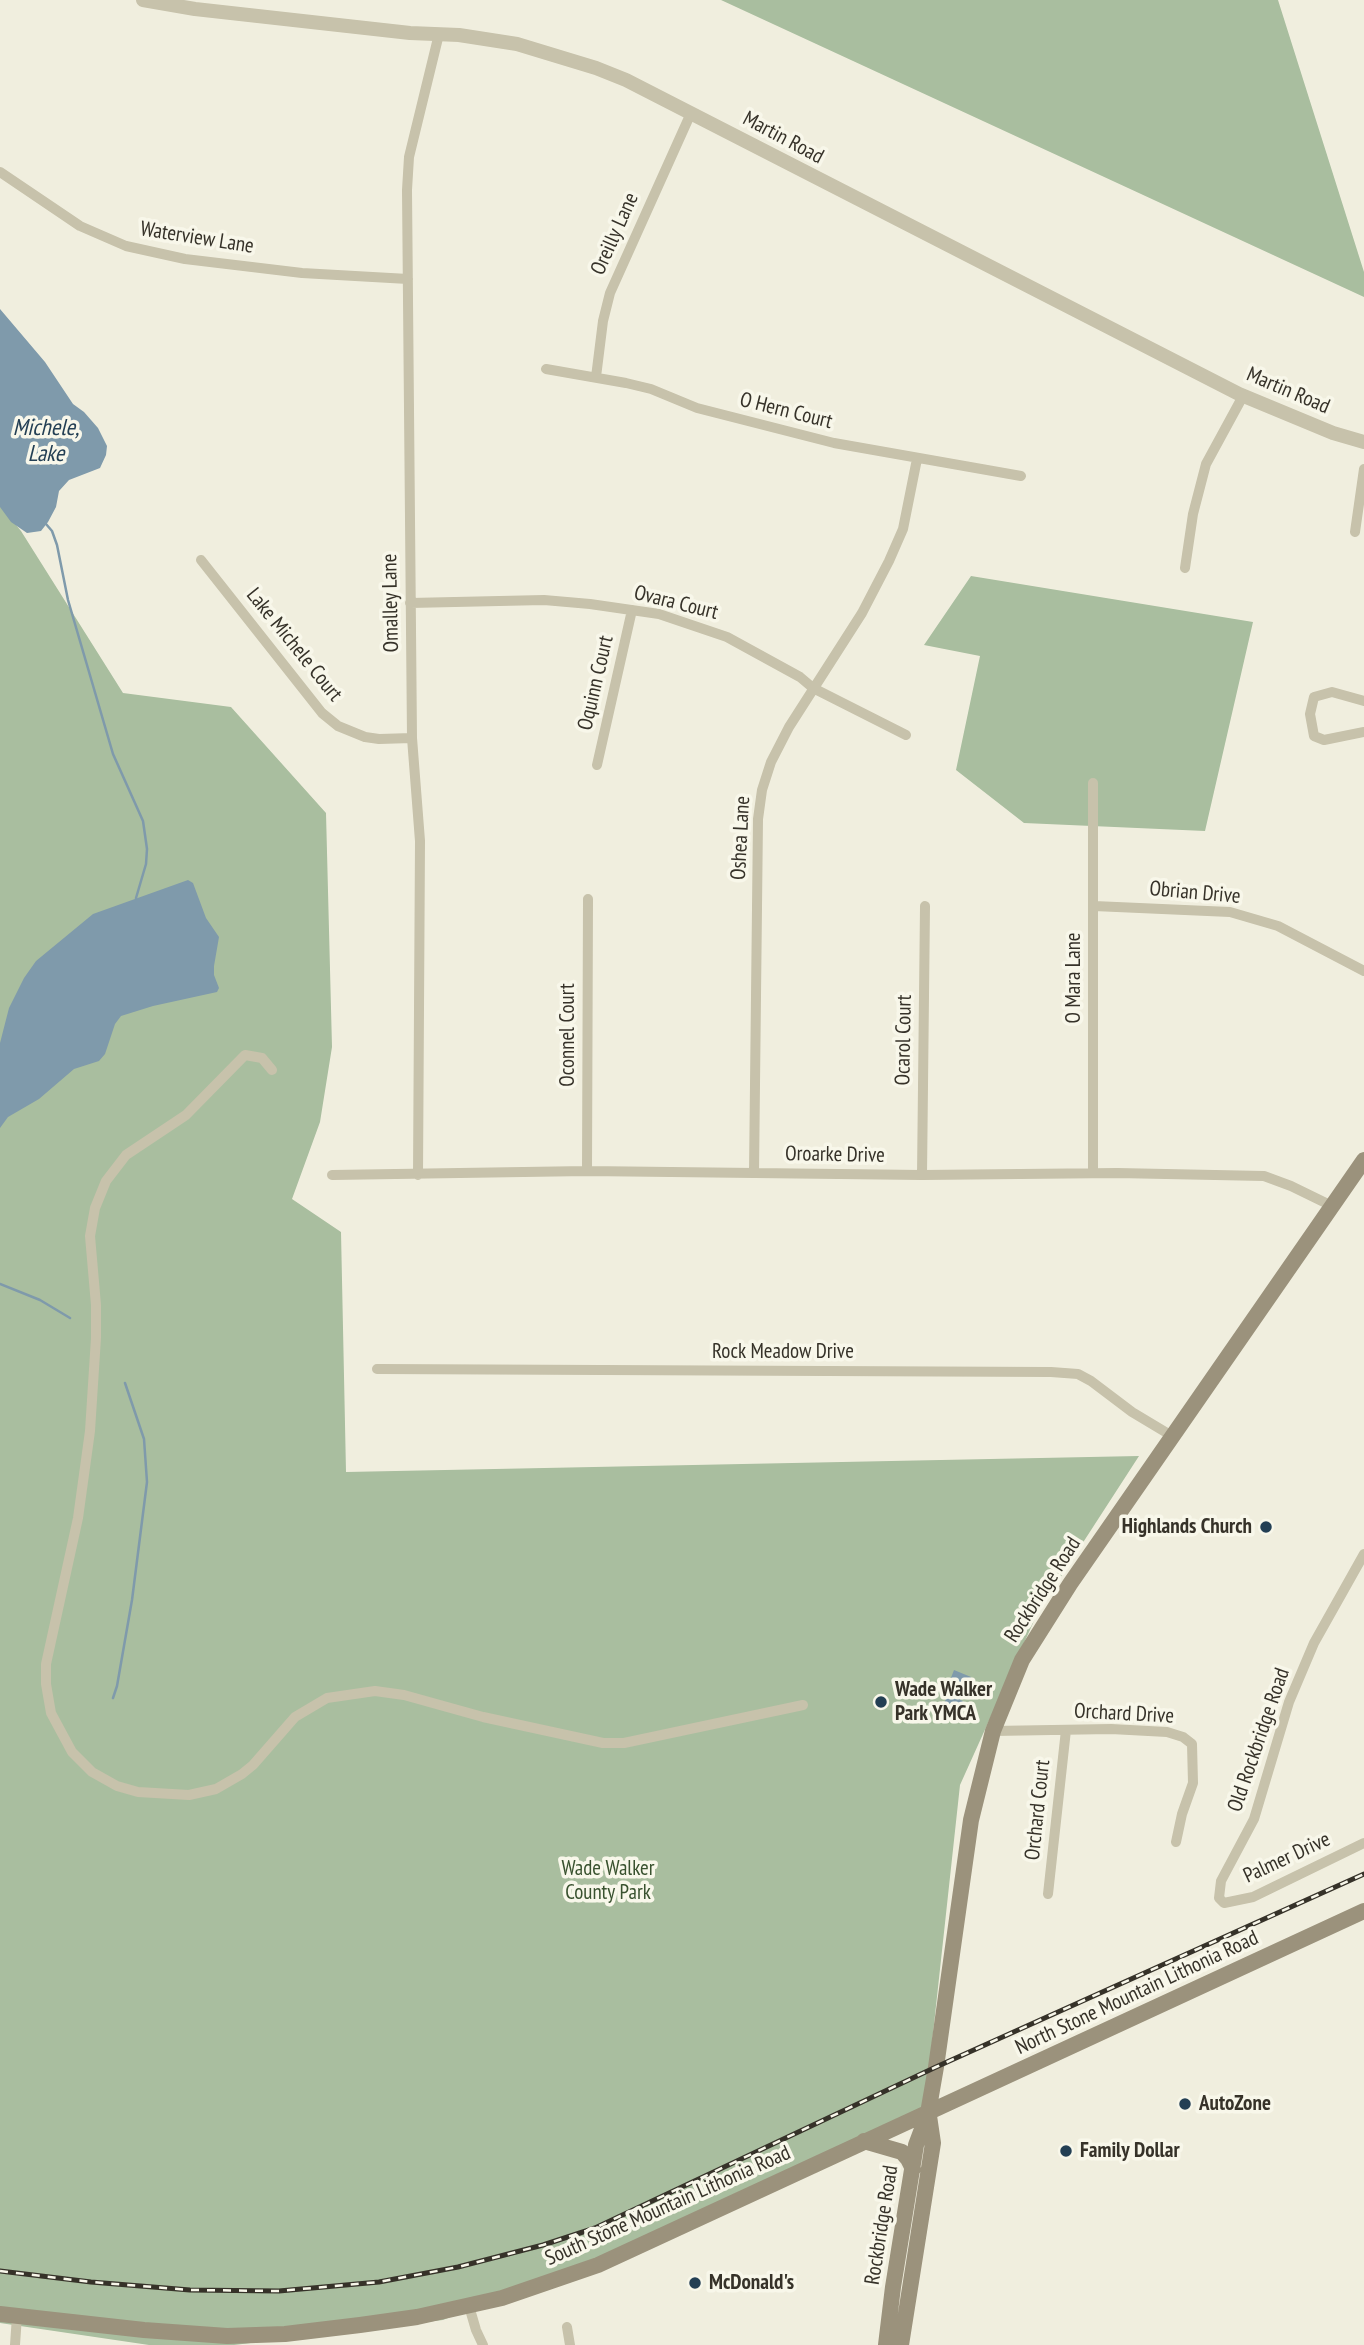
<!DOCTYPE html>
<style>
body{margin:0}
canvas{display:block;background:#f0eede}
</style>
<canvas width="1364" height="2345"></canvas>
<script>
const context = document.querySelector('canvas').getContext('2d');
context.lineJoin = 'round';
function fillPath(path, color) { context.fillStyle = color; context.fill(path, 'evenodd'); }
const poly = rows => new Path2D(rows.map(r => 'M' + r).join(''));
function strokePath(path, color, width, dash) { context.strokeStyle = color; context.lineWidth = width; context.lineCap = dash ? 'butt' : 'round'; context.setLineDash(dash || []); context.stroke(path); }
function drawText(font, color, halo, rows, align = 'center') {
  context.font = font + ' "PT Sans Narrow",sans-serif'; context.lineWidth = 7; context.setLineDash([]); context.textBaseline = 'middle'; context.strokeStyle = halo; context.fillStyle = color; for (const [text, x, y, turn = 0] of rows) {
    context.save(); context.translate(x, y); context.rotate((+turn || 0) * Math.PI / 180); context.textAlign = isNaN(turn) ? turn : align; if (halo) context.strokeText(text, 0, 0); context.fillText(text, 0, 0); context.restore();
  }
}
const green = poly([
 [721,0,1278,0,1364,272,1364,297],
 [0,505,21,531,123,693,231,707,326,813,332,1047,320,1122,292,1199,341,1232,346,1472,1139,1456,1038,1612,960,1785,925,2107,627,2247,443,2320,234,2345,149,2345,0,2323],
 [971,576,1253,622,1205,831,1024,823,956,770,980,656,924,645]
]);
const water = poly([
 [0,309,45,362,73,404,84,412,98,428,107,446,106,455,100,468,69,480,59,491,56,507,48,522,41,531,27,533,11,522,0,507],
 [188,880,193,883,206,918,219,937,214,966,214,975,219,988,217,992,153,1006,121,1016,115,1024,105,1054,99,1061,74,1069,39,1099,8,1117,0,1128,0,1043,9,1008,24,978,36,961,93,914],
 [954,1670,971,1677,968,1689,964,1688,960,1700,963,1701,959,1710,944,1705,947,1695,953,1697,956,1688,951,1691,947,1688]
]);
const stream = poly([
 [46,524,52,531,57,545,68,600,113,754,143,821,147,849,146,864,136,898],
 [0,1284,40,1300,70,1318],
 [113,1698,117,1686,132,1600,147,1482,144,1439,125,1383]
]);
const minor = poly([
 [0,172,80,226,126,246,185,259,302,273,408,279],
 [546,369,626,383,651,389,697,408,834,443,1021,476],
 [596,377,603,321,610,293,691,113],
 [1355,532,1364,469],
 [201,560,322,713,338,726,365,737,379,739,412,738],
 [1185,568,1193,514,1206,464,1243,396],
 [410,603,544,600,590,604,659,614,727,637,800,677,813,688,906,735],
 [1364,701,1332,692,1314,697,1310,714,1314,736,1324,740,1364,732],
 [597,765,632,610],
 [1094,906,1230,912,1278,926,1364,971],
 [272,1070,262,1058,245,1055,186,1115,126,1155,106,1181,95,1208,90,1236,96,1305,96,1338,90,1431,78,1518,46,1664,46,1684,51,1713,72,1752,92,1772,117,1786,138,1792,189,1795,216,1789,242,1774,253,1765,295,1717,327,1698,375,1691,404,1695,483,1717,603,1743,624,1743,803,1705],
 [587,1171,588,899],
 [754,1173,758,819,762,790,771,762,789,727,862,613,889,561,903,529,917,459],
 [1093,1173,1093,783],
 [332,1175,587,1171,922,1175,1117,1173,1264,1176,1291,1186,1332,1206],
 [418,1175,420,841,412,738,407,190,409,157,439,34],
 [922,1175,925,906],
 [377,1369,1051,1372,1078,1374,1091,1381,1132,1412,1172,1436],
 [1364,1554,1314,1643,1289,1702,1254,1819,1221,1881,1219,1898,1224,1903,1253,1897,1364,1843],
 [993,1731,1111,1729,1167,1732,1183,1737,1192,1744,1193,1783,1182,1814,1176,1842],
 [1048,1894,1066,1730],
 [469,2306,476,2330,483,2345],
 [567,2327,570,2345],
 [15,2345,17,2316]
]);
const tertiary = poly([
 [143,0,195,9,410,33,459,35,517,44,596,68,626,80,1239,394,1333,433,1364,442]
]);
const secondary = poly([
 [864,2141,902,2152,908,2159,913,2169],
 [0,2314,144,2330,227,2336,285,2334,360,2325,417,2317,502,2298,598,2265,1364,1911],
 [886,2345,893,2287,916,2145,928,2113,936,2067,971,1820,993,1731,1022,1660,1070,1584,1364,1160],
 [901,2345,933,2143,929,2116]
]);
const rail = poly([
 [0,2271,91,2282,190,2290,279,2291,379,2282,458,2267,543,2245,595,2228,936,2067,1364,1874]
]);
const markers = [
 [1266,1527,7,"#233f54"],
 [881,1702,7,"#233f54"],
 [1185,2104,7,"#233f54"],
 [1066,2151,7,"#233f54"],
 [695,2283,7,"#233f54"]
];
const streetNames = [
 ["Martin Road",783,138,28],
 ["Oreilly Lane",615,234,-66],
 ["Waterview Lane",197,238,9],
 ["Martin Road",1288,391,23],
 ["O Hern Court",786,411,14],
 ["Omalley Lane",391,603,-91],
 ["Ovara Court",676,603,14],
 ["Lake Michele Court",294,645,51],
 ["Oquinn Court",596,683,-77],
 ["Oshea Lane",741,838,-87],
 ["Obrian Drive",1195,893,5],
 ["O Mara Lane",1074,978,-90],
 ["Oconnel Court",568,1035,-90],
 ["Ocarol Court",904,1040,-89],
 ["Oroarke Drive",835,1155,1],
 ["Rock Meadow Drive",783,1352],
 ["Rockbridge Road",1043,1590,-57],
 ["Orchard Drive",1124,1714,3],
 ["Old Rockbridge Road",1259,1740,-71],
 ["Orchard Court",1038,1810,-84],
 ["Palmer Drive",1287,1858,-25],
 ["North Stone Mountain Lithonia Road",1137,1993,-25],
 ["South Stone Mountain Lithonia Road",668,2206,-24],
 ["Rockbridge Road",882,2225,-81]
];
const poiNames = [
 ["Highlands Church",1252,1527,"right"],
 ["Wade Walker",895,1690],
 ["Park YMCA",895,1714],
 ["AutoZone",1199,2104],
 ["Family Dollar",1080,2151],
 ["McDonald's",709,2283]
];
const parkNames = [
 ["Wade Walker",608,1869],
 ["County Park",608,1893]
];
const waterNames = [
 ["Michele,",46,428],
 ["Lake",46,454]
];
fillPath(green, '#a9be9f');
fillPath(water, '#7f9aab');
strokePath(stream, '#7f9aab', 2.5);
strokePath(minor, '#c7c2ab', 10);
strokePath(tertiary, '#c7c2ab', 14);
strokePath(secondary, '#9b927c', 16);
strokePath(rail, '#363229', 5);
strokePath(rail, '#f8f7ea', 2.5, [8]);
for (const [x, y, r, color] of markers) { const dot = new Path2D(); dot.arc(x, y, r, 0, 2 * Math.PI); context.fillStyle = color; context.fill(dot); strokePath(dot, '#f8f7ea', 2.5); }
drawText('21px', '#363229', '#f8f7ea', streetNames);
drawText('bold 21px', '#363229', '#f8f7ea', poiNames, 'left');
drawText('21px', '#39522f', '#f8f7ea', parkNames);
drawText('italic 23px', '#233f54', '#f8f7ea', waterNames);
</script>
